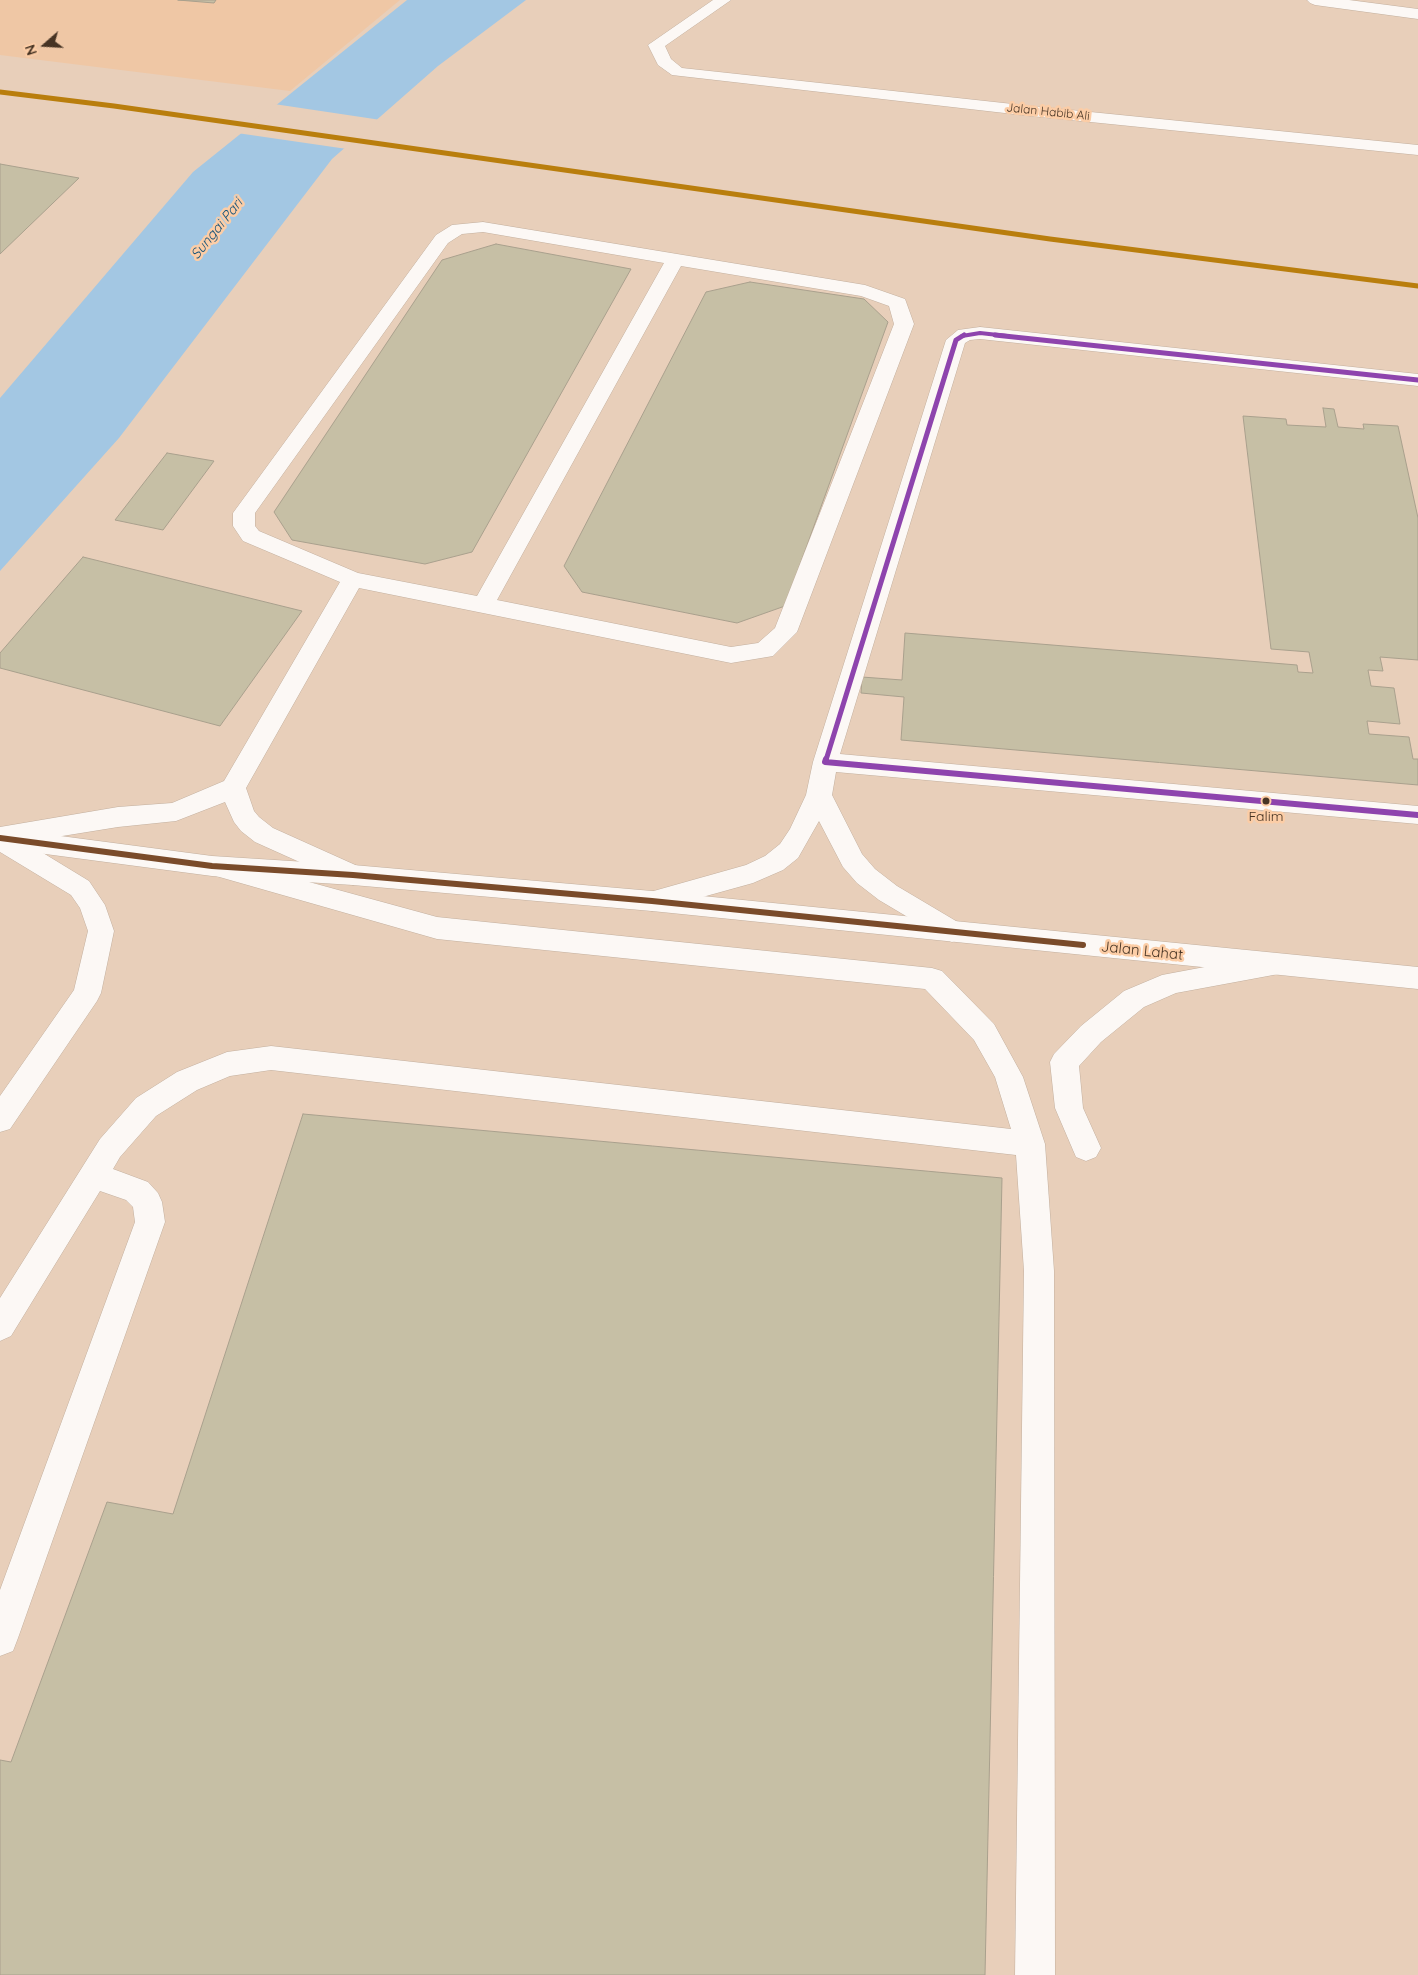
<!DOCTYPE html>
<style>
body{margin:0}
#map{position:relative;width:1418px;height:1975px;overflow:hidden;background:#e8cfba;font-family:Quicksand,sans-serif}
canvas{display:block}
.north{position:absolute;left:20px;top:20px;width:50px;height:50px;-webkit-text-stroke:4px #fccda6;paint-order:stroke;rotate:251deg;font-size:14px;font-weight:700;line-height:20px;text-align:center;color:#473424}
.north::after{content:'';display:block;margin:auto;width:18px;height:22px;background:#473424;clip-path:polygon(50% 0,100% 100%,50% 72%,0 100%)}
</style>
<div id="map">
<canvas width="1418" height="1975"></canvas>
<div class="north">N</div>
</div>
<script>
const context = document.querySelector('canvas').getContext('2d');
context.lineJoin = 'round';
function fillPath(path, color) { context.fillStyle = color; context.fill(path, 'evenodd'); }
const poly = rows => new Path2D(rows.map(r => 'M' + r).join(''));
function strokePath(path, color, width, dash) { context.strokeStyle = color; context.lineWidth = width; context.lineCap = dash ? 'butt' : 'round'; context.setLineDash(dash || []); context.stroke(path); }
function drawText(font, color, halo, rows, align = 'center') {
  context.font = font + ' Quicksand,sans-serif'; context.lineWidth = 5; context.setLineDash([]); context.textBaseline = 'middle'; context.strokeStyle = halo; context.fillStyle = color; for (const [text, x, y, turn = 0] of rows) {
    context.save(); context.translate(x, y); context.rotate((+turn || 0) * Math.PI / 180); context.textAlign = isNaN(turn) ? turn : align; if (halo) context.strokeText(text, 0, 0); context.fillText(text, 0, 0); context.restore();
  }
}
const built = poly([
 [0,0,400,0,290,91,0,55]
]);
const water = poly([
 [407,0,526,0,438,66,332,159,119,438,0,571,0,398,193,172]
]);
const pier = poly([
 [274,104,381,120,347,149,237,133]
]);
const building = poly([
 [178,0,216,0,214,3,178,0],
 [0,164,79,178,0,254,0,164],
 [496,244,631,269,472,552,425,564,292,540,274,512,442,260,496,244],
 [750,282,864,299,888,322,785,606,737,623,582,592,564,566,706,292,750,282],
 [1323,408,1334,409,1338,427,1364,429,1363,424,1398,426,1418,518,1418,660,1380,657,1383,671,1368,670,1371,686,1394,688,1400,724,1367,721,1369,734,1409,737,1413,759,1418,759,1418,785,901,740,904,697,861,693,862,677,902,680,905,633,1297,665,1298,672,1313,673,1309,652,1271,649,1243,416,1286,419,1287,425,1326,427,1323,408],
 [167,453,214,461,163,530,115,520,167,453],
 [83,557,302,611,220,726,0,668,0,653,83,557],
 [303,1114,1002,1178,985,1975,0,1975,0,1760,11,1762,107,1502,173,1514,303,1114]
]);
const service = poly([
 [483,222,865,285,905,299,914,324,797,632,773,656,731,663,359,588,246,788,254,811,259,817,273,828,362,868,366,875,362,882,353,885,344,882,255,842,241,831,234,822,225,802,176,821,118,827,25,842,89,881,105,905,114,931,101,993,97,1001,10,1129,0,1132,0,1096,74,990,88,931,80,908,71,895,0,852,0,827,118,807,172,803,224,781,340,582,243,541,233,526,233,513,436,235,452,225,483,222],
 [483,232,664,263,477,596,358,573,259,531,255,526,255,513,448,243,462,234,483,232],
 [681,266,861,296,889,306,894,324,775,628,758,643,731,647,497,600,681,266],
 [225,859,437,917,932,968,942,971,994,1024,1023,1077,1045,1144,1054,1271,1055,1975,1015,1975,1024,1271,1016,1155,271,1070,230,1076,197,1090,156,1116,120,1157,113,1169,148,1182,158,1193,162,1202,165,1222,18,1638,13,1651,0,1656,0,1590,135,1222,133,1207,126,1200,100,1191,11,1336,0,1341,0,1298,100,1139,136,1098,177,1072,227,1052,271,1046,1011,1129,995,1077,974,1040,925,989,437,939,216,876,212,869,216,862,225,859],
 [1274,954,1284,957,1288,965,1284,973,1176,993,1144,1007,1101,1042,1079,1066,1083,1108,1101,1148,1096,1157,1086,1161,1076,1157,1055,1108,1050,1062,1054,1054,1081,1026,1124,991,1162,975,1274,954]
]);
const minor = poly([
 [713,0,731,0,665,46,671,59,682,68,1031,106,1418,145,1418,155,1031,116,672,75,658,65,648,45,713,0],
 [980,327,1418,374,1418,386,980,339,970,340,965,343,840,754,1418,806,1418,824,836,772,832,795,862,854,875,869,897,886,961,924,965,931,961,938,952,942,943,938,879,900,857,883,843,867,819,821,798,858,783,870,753,883,652,911,643,908,639,901,643,894,746,865,765,856,780,844,790,829,806,795,813,762,946,340,958,330,980,327]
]);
const tertiary = poly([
 [1307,0,1349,0,1418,9,1418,19,1315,5,1310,3,1307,0]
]);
const primary = poly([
 [0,828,212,856,353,865,652,891,1418,967,1418,989,652,911,353,885,212,876,0,848,0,828]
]);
const bus1Far2 = poly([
 [962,336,980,333,1007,336]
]);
const bus1Far1 = poly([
 [995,335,1418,380],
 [826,760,956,340,964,335]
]);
const bus1 = poly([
 [826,759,825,762,1418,815]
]);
const bus2 = poly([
 [0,838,212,866,353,875,652,901,1083,945]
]);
const rail1 = poly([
 [0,92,114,106,1050,239,1418,286]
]);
const markers = [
 [1266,801,4.5,"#473424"]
];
const farStreetnames = [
 ["Jalan Habib Ali",1048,112,6]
];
const farWaternames = [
 ["Sungai Pari",217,229,-51]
];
const busNames = [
 ["Falim",1266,817]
];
const streetNames = [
 ["Jalan Lahat",1142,951,6]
];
fillPath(built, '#efc7a5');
fillPath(water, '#a3c7e3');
fillPath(pier, '#e8cfba');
fillPath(building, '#c6bfa5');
strokePath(building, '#a9a08d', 1);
strokePath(service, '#c2af9e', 1);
strokePath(minor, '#c2af9e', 1);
strokePath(tertiary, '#c2af9e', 1);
strokePath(primary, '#c2af9e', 1);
fillPath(service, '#fcf8f5');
fillPath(minor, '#fcf8f5');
fillPath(tertiary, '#fcf8f5');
fillPath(primary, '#fcf8f5');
strokePath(bus1Far2, '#8e44ad', 4);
strokePath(bus1Far1, '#8e44ad', 5);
strokePath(bus1, '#8e44ad', 6);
strokePath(bus2, '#7a4b2a', 6);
strokePath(rail1, '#b97e0d', 5);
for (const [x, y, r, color] of markers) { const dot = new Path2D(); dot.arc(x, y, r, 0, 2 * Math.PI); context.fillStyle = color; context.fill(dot); strokePath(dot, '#fccda6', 2); }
drawText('12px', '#473424', '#fccda6', farStreetnames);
drawText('italic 14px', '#15537a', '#fccda6', farWaternames);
drawText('14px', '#473424', '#fccda6', busNames);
drawText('15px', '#473424', '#fccda6', streetNames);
</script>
